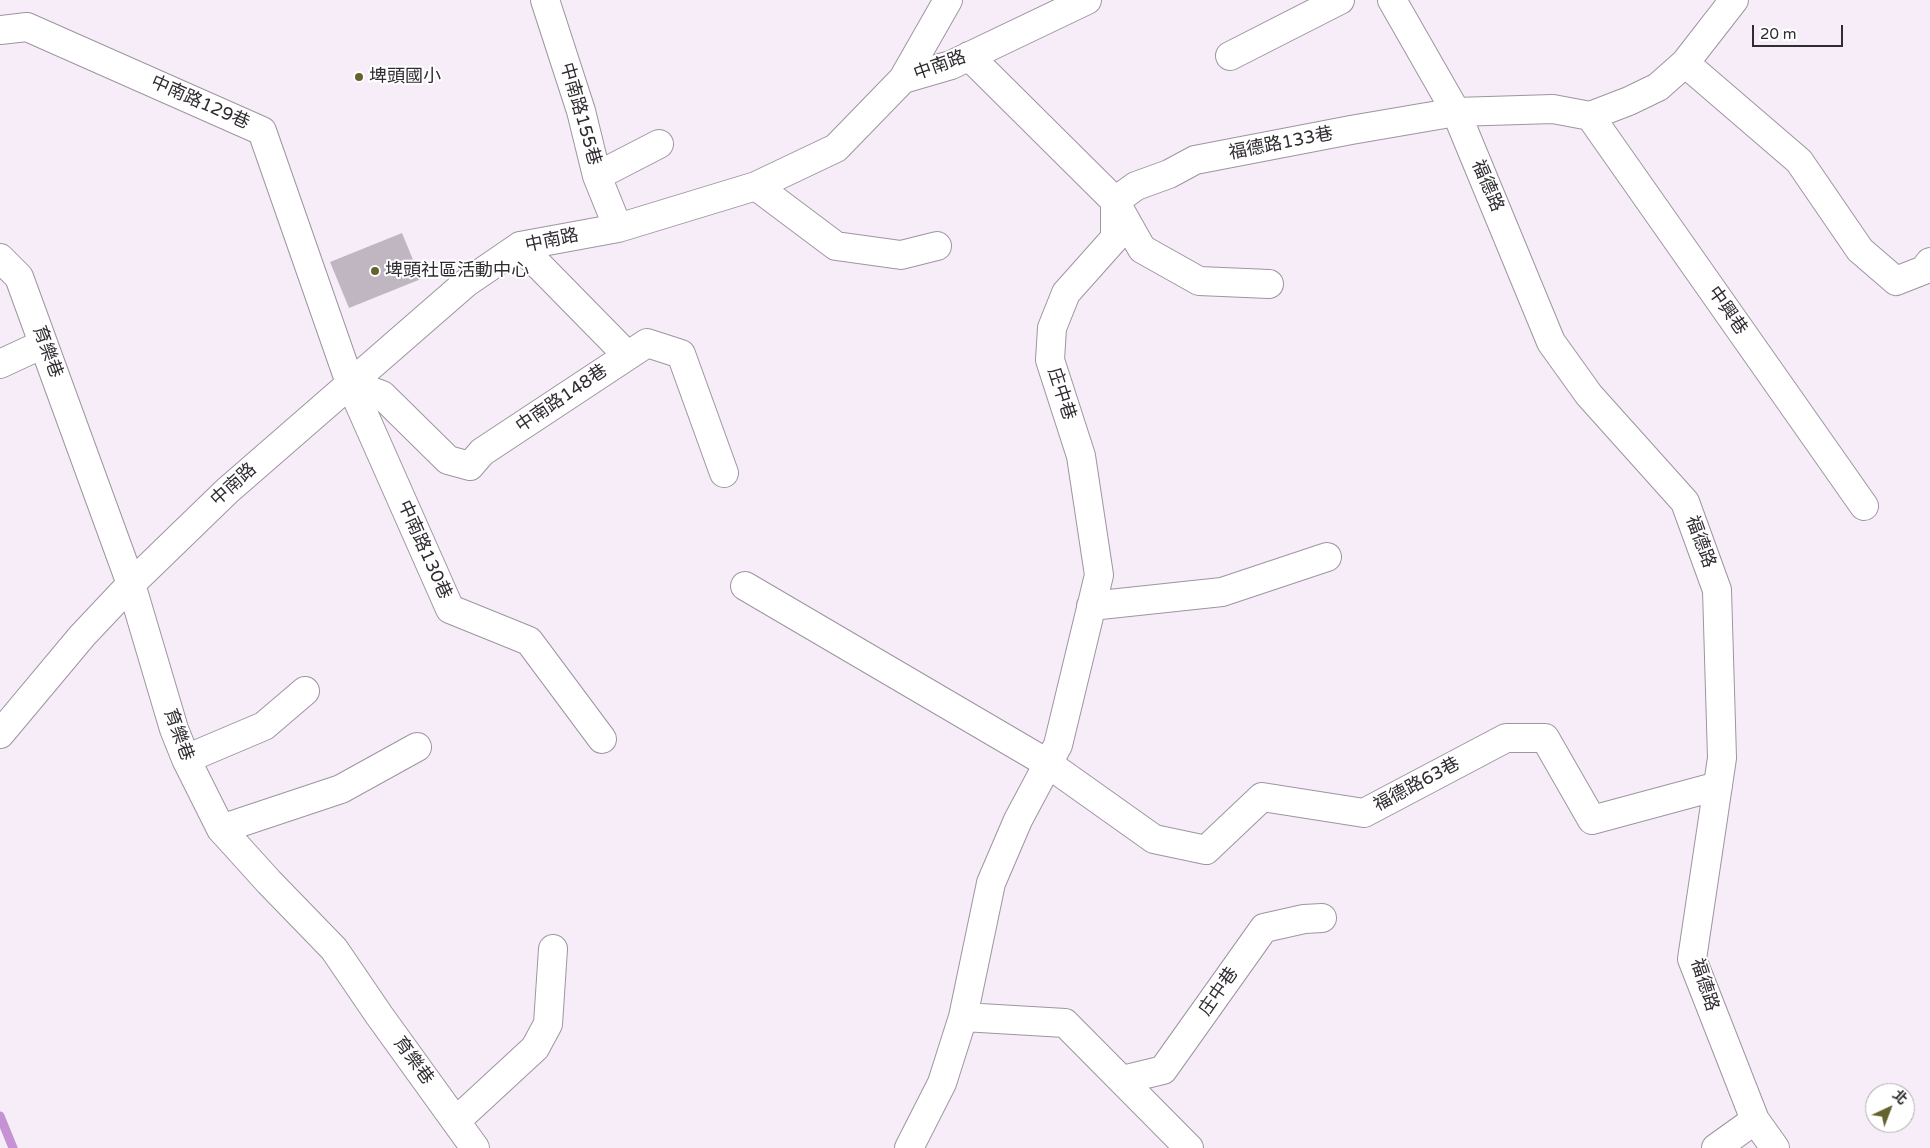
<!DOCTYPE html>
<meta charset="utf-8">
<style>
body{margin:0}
#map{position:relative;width:1930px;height:1148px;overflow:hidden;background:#f7edf9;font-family:"Varela Round","Noto Sans TC",sans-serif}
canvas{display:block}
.north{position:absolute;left:1865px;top:1083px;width:50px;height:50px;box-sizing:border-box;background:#fff;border:1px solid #acabad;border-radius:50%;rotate:43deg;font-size:14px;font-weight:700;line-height:20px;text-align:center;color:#302c31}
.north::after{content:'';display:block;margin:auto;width:18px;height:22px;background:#636330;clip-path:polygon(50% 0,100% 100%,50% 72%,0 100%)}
.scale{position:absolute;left:1752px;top:25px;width:91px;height:22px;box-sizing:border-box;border:2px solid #302c31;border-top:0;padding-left:6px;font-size:15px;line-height:18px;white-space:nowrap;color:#302c31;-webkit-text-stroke:4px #fff;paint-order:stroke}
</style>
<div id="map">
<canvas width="1930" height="1148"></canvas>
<div class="north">北</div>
<div class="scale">20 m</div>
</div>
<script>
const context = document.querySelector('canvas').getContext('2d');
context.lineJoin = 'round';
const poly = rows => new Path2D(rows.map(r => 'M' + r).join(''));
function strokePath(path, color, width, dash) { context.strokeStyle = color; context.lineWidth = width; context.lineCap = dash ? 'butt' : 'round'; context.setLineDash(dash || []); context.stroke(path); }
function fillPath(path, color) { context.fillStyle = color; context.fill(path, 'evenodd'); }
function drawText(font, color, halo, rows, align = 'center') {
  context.font = font + ' "Varela Round","Noto Sans TC",sans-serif'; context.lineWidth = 4; context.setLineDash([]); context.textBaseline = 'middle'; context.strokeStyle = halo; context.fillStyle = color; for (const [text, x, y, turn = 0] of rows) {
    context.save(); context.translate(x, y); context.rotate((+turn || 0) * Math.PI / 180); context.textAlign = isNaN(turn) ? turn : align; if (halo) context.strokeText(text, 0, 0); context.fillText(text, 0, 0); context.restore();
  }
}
const stream = poly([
 [0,1116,13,1148]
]);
const building = poly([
 [402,233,421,279,349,308,330,262]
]);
const minor = poly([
 [545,0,581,111,597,176,618,228],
 [1392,0,1456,112,1551,342,1589,395,1685,502,1717,590,1722,758,1692,959,1755,1120,1775,1148],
 [0,30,27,27,262,131,350,383,450,609,529,641,602,739],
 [969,56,1115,201,1142,249,1199,281,1269,284],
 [1230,56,1340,0],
 [1685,63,1799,161,1860,250,1896,281,1924,270,1930,262],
 [903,79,948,0],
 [1590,116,1864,506],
 [597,176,659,144],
 [756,186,836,246,901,255,937,246],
 [520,246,627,355],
 [0,258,19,277,131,584,174,729,186,759,221,829,269,882,334,949,379,1015,475,1148],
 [0,364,43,344],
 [350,383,382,395,448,460,470,466,482,452,647,343,681,354,724,473],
 [745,586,1047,763,1154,839,1206,850,1262,797,1364,813,1506,738,1545,738,1592,820,1718,786],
 [1091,606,1222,592,1327,557],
 [0,734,82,636,131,584,227,491,466,283,520,246,618,228,756,186,836,148,903,79,951,65,1087,0],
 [186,759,264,726,305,691],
 [221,829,341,789,417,747],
 [963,1017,1065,1023,1189,1148],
 [1122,1080,1163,1070,1264,928,1304,919,1322,918],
 [456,1121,535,1048,548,1024,553,949],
 [909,1148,942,1083,963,1017,991,883,1018,820,1058,745,1099,575,1081,456,1050,360,1052,328,1066,293,1115,238,1115,201,1136,186,1169,174,1195,160,1351,130,1456,112,1553,109,1590,116,1629,101,1658,87,1685,63,1734,0],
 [1716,1148,1755,1120]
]);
const markers = [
 [359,77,5,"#636330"],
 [375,271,5,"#636330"]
];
const streetNames = [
 ["中南路",940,66,-20],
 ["中南路129巷",200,103,24],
 ["中南路155巷",580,114,74],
 ["福德路133巷",1281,144,-11],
 ["福德路",1487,186,67],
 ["中南路",552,241,-12],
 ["中興巷",1727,311,55],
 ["育樂巷",47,352,70],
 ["庄中巷",1061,394,72],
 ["中南路148巷",562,399,-34],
 ["中南路",234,485,-42],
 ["福德路",1700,542,70],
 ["中南路130巷",424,550,66],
 ["育樂巷",178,735,70],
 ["福德路63巷",1417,785,-28],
 ["福德路",1704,985,72],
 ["庄中巷",1219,992,-55],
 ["育樂巷",413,1061,54]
];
const poiNames = [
 ["埤頭國小",369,77],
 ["埤頭社區活動中心",385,271]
];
strokePath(stream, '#c592d4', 9);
fillPath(building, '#bfb6c2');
strokePath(minor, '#9d95a0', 30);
strokePath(minor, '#fff', 28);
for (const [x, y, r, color] of markers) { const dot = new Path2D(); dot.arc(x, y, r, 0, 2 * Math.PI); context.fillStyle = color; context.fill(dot); strokePath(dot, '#fff', 2); }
drawText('18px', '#302c31', '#fff', streetNames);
drawText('18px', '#302c31', '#fff', poiNames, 'left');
</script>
